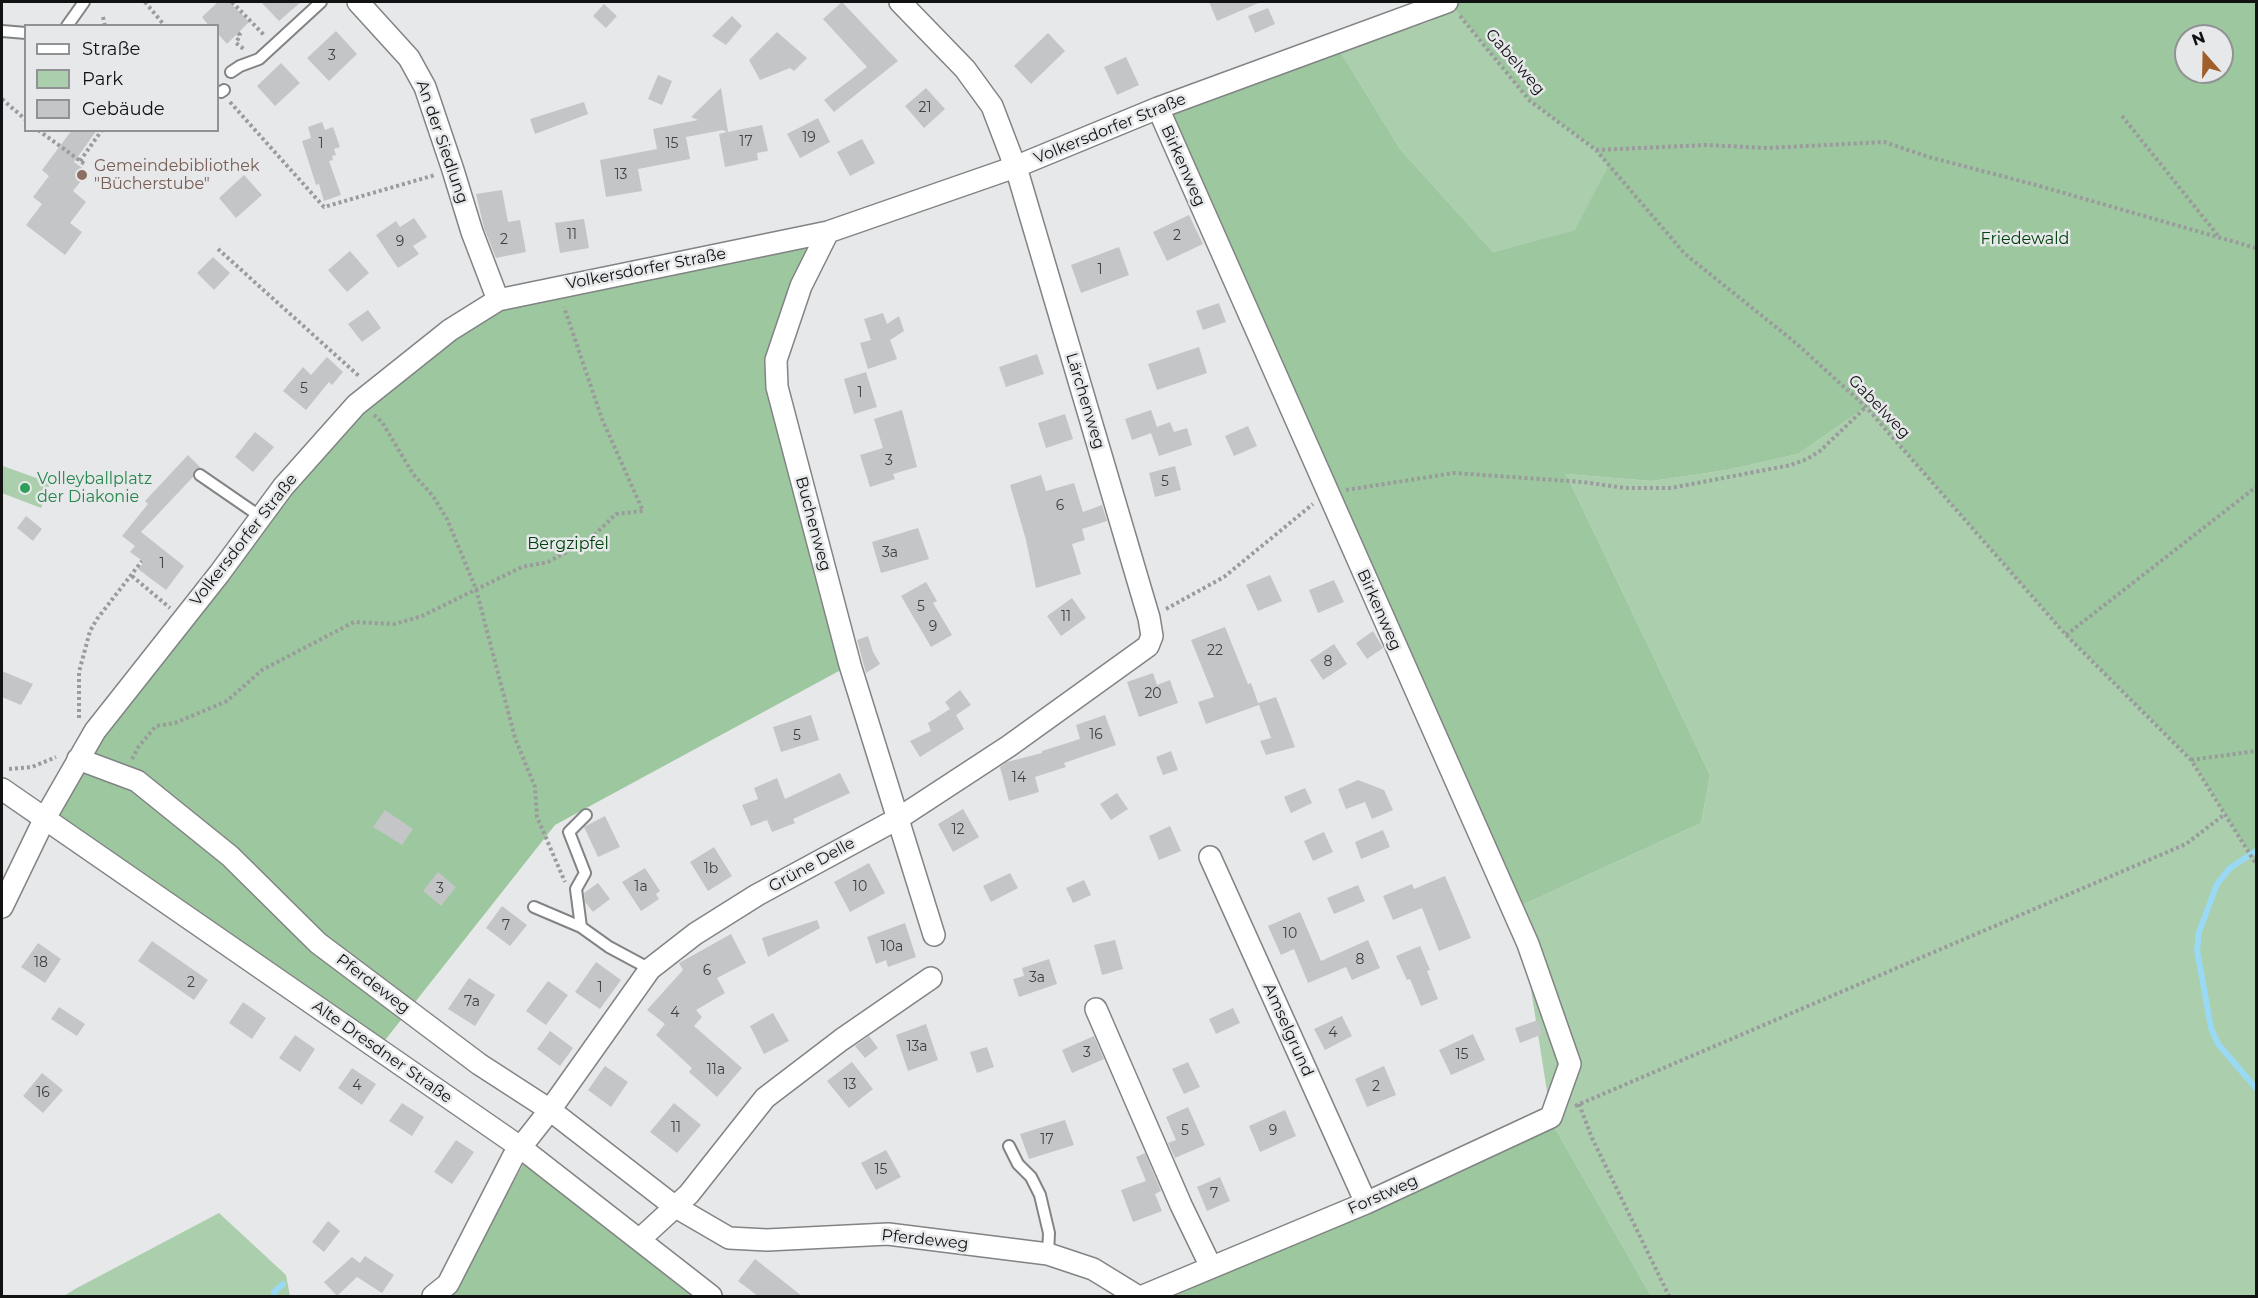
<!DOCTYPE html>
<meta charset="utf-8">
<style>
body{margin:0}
#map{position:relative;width:2258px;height:1298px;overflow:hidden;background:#e7e8ea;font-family:Montserrat,sans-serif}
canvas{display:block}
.frame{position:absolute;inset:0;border:3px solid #111212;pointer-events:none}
.legend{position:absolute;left:24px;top:24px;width:195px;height:108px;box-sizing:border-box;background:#e7e8ea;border:2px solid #919294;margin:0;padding:8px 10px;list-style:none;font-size:18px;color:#111212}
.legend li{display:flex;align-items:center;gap:12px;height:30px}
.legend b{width:30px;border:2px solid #919294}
.north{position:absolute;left:2174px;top:24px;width:60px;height:60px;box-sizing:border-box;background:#e7e8ea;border:2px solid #919294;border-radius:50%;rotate:340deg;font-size:16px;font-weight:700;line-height:24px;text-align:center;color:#111212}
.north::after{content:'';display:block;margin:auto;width:21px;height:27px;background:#a05f2a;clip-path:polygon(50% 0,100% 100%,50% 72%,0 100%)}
</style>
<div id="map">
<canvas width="2258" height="1298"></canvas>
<div class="frame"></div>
<ul class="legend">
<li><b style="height:8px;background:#fff"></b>Straße</li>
<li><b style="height:16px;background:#abceac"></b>Park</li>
<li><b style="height:16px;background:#c3c5c6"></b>Gebäude</li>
</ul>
<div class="north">N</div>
</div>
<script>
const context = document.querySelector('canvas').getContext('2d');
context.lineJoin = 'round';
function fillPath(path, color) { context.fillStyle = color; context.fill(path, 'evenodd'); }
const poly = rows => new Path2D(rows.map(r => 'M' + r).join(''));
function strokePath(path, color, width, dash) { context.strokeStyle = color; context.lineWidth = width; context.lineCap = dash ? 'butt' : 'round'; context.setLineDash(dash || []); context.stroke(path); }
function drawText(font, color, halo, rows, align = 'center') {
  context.font = font + ' Montserrat,sans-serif'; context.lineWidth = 5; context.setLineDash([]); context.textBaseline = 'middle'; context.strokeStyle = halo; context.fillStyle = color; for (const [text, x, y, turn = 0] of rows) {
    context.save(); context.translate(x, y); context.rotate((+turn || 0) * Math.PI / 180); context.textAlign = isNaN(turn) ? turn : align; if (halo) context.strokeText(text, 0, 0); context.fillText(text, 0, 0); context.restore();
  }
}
const green = poly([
 [1455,9,1530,101,1596,150,1608,166,1576,230,1493,252,1400,149,1340,51,1428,22],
 [1866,407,2066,635,2191,760,2256,864,2256,1296,1651,1296,1552,1123,1518,907,1701,823,1710,775,1566,474,1652,481,1727,470,1798,454],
 [3,466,50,483,41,508,2,493],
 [219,1213,286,1275,290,1296,64,1296,75,1289]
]);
const forest = poly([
 [1449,2,2256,2,2256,864,2191,760,2066,635,1866,407,1798,454,1727,470,1652,481,1566,474,1710,775,1701,823,1518,907,1165,115,1340,51,1400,149,1493,252,1575,230,1608,166,1596,150,1530,101],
 [2186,36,2222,36,2222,72,2186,72],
 [828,232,776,360,850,665,555,825,378,1049,45,818,78,759,356,405,498,300],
 [1552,1123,1651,1296,1175,1296],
 [532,1148,725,1296,446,1296,456,1288]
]);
const stream = poly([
 [2256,851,2230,868,2217,884,2199,932,2197,950,2211,1028,2218,1044,2256,1088],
 [275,1296,274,1292,283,1284]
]);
const building = poly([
 [218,2,230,2,249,22,227,44,218,34,218,26,209,26,202,17],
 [261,2,301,2,279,21],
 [842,2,898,61,834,112,824,100,867,67,823,19],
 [1209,2,1261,2,1217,21],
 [604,4,617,16,606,28,593,16],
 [1268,8,1275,24,1255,33,1248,16],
 [732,16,742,26,726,45,712,36],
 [336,31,357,54,329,81,307,58],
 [777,32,807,58,794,71,790,68,760,80,749,60],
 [1048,33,1065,51,1031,84,1014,66],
 [1126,57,1139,85,1117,95,1104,67],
 [281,63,300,83,275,106,257,86],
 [658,75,672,81,662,105,648,99],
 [721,88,728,132,762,125,768,151,757,153,758,160,725,167,719,134,727,132,723,130,686,137,690,159,638,169,642,191,606,197,600,160,657,149,653,129,698,120,691,117],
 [926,88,945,109,924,128,905,106],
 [584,102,588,114,535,134,530,119],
 [818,118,830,142,800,158,787,134],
 [322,122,325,130,333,127,340,147,334,149,336,155,332,156,333,160,329,161,341,195,324,201,319,184,316,185,302,141,311,138,308,127],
 [72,130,97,130,74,162,88,172,73,191,86,202,70,223,82,232,65,255,26,225,42,204,33,197,49,176,42,170],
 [862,139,875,163,850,176,837,152],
 [244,175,262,195,236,218,219,198],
 [502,190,508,222,520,220,526,252,496,258,484,228,476,194],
 [1189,215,1203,244,1167,261,1153,232],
 [414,218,427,237,413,246,419,254,398,268,376,235,396,221,400,227],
 [584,219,589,248,560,253,555,223],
 [1119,247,1129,275,1081,293,1071,265],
 [350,251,369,273,347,292,328,270],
 [213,257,230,273,214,290,197,273],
 [1219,303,1226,322,1203,330,1196,311],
 [368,310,381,328,362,342,348,324],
 [883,313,887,324,899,316,904,331,890,340,897,359,868,369,860,343,871,340,864,319],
 [1199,347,1207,373,1157,390,1148,364],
 [1037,354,1044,374,1006,387,999,367],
 [327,357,343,372,332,385,329,382,306,410,283,391,303,367,311,375],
 [866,372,877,407,854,414,844,379],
 [902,410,917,467,893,474,895,479,870,487,860,455,883,448,874,419],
 [1151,410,1157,427,1170,422,1174,432,1187,428,1192,445,1159,456,1151,433,1132,440,1125,419],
 [1065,414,1073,439,1046,448,1038,423],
 [1248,426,1257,446,1234,456,1225,436],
 [255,432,274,447,253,472,235,457],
 [188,455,201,468,194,470,193,477,141,532,184,566,166,590,138,569,144,562,130,552,135,546,122,536,148,504,145,501],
 [1175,466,1181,490,1155,497,1149,473],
 [1041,475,1046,491,1074,483,1083,512,1102,505,1107,521,1082,529,1085,540,1072,544,1081,574,1036,588,1026,540,1010,485],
 [26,516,42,529,33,541,17,528],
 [918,528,929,559,881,573,872,542],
 [1270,575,1282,601,1258,611,1246,585],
 [1334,580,1344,602,1318,613,1309,590],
 [926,582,937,601,933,603,952,635,931,647,901,596],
 [1072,598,1086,618,1061,636,1047,616],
 [1225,627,1248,684,1251,683,1258,703,1276,697,1295,747,1266,755,1260,741,1271,738,1259,705,1206,724,1198,702,1214,697,1191,640],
 [1373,631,1383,648,1367,659,1356,643],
 [868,636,873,652,880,664,866,673,857,640],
 [1334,644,1347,664,1323,680,1310,660],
 [2,671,33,684,21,705,2,697],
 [1153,673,1157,685,1170,680,1178,703,1139,717,1127,682],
 [960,690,971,705,956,715,964,729,920,757,910,741,931,731,928,723,950,709,945,702],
 [811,715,819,740,781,752,773,727],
 [1105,715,1116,745,1064,763,1066,767,1035,777,1039,792,1009,801,1000,767,1007,762,1042,753,1042,751,1080,739,1076,725],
 [1171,751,1178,770,1163,775,1156,757],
 [840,773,850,793,793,819,795,823,772,832,767,820,751,826,742,805,758,799,754,788,777,778,785,799],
 [1358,780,1384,790,1393,810,1372,819,1365,802,1346,809,1338,789],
 [1305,788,1312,803,1291,813,1284,797],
 [1117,793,1128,809,1111,820,1100,804],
 [963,809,979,837,953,852,938,824],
 [385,810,413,829,402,845,373,827],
 [605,816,620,847,598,857,584,827],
 [1170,826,1181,851,1159,860,1149,836],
 [1383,830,1390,847,1361,859,1355,842],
 [1324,832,1333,852,1313,861,1304,841],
 [714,847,732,876,708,891,690,862],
 [869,863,885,893,850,912,834,882],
 [645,868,660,891,656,894,659,899,641,911,622,882],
 [438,872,456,887,441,906,423,891],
 [1010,873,1018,888,991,902,983,886],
 [1445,876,1471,938,1439,951,1422,908,1393,920,1383,896,1412,884,1414,889],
 [1084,880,1091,895,1073,903,1066,888],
 [598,883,610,899,593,912,585,902,584,893],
 [1358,885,1365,901,1334,914,1327,898],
 [502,906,527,925,510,946,486,928],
 [1300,912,1321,961,1368,940,1380,968,1352,980,1346,967,1308,983,1294,949,1281,955,1268,926],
 [817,920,820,928,768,957,762,938],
 [905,923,916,957,888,967,886,960,876,964,867,937],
 [731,934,746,963,717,978,725,993,696,1010,702,1017,694,1026,742,1068,717,1097,689,1072,692,1068,656,1035,665,1024,647,1010,683,970,679,963],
 [1115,940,1123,969,1102,975,1094,945],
 [152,941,208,980,194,1000,138,961],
 [38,943,61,959,45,983,21,967],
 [1420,946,1430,970,1427,971,1438,999,1421,1006,1410,979,1407,980,1396,956],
 [1049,959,1057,984,1019,997,1013,979,1024,976,1022,968],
 [596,962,621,980,600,1009,575,992],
 [469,978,495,995,475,1026,448,1009],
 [548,981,568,995,546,1025,526,1011],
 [243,1002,266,1018,252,1039,229,1023],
 [59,1007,85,1024,77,1036,51,1019],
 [1233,1008,1240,1023,1216,1034,1209,1019],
 [773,1013,789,1041,764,1054,750,1026],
 [1342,1016,1352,1036,1325,1050,1314,1029],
 [1538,1020,1543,1034,1520,1043,1515,1028],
 [926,1024,938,1060,908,1071,896,1035],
 [550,1031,573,1048,560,1066,537,1049],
 [1473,1034,1485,1060,1451,1075,1439,1050],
 [295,1035,315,1049,300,1072,279,1058],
 [869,1036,878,1048,865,1058,855,1046],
 [1094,1036,1104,1059,1072,1073,1062,1050],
 [987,1047,994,1067,977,1073,970,1052],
 [852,1062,873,1089,849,1108,827,1081],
 [1188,1062,1200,1087,1184,1094,1172,1069],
 [605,1066,628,1082,611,1107,588,1090],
 [1384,1066,1396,1095,1367,1107,1355,1079],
 [352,1068,376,1084,362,1105,338,1088],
 [42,1073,63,1090,43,1113,23,1096],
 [402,1103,424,1117,412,1136,389,1121],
 [674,1103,701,1125,677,1153,650,1132],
 [1188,1107,1205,1145,1175,1158,1168,1143,1176,1140,1166,1117],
 [1285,1110,1296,1136,1260,1152,1249,1126],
 [1065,1120,1074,1145,1029,1159,1020,1134],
 [456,1140,474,1152,452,1184,434,1172],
 [886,1150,901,1177,876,1190,861,1163],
 [1145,1153,1161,1191,1155,1194,1162,1211,1133,1222,1121,1190,1146,1181,1136,1157],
 [1220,1177,1230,1201,1207,1211,1197,1187],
 [328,1221,340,1231,324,1252,312,1242],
 [365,1256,394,1275,382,1293,357,1277,337,1296,324,1282,352,1257,360,1263],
 [755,1259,802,1296,758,1296,738,1281]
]);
const path = poly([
 [145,2,165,26],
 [232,2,265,36],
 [1460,16,1530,101,1596,150,1685,254,1797,344,1866,407,2066,635,2191,760,2256,864],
 [103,17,105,26],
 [238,33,240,35,236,43,245,50],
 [2,99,26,120],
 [230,102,324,207,435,175],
 [2122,116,2220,238],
 [38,130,86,165],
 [1596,150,1706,145,1767,148,1884,142,1929,157,2036,185,2256,248],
 [80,161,102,130],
 [218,249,360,377],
 [374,415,382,422,413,474,433,496,447,519,476,589,515,738,535,787,537,817,565,882],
 [1346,490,1454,473,1583,482,1625,488,1671,488,1791,465,1807,459,1820,451,1866,407],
 [132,576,170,608],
 [1166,609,1224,577,1313,504],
 [2066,635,2256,487],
 [79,718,79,672,90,631,97,619,142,561],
 [132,759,139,746,156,726,175,723,227,701,262,670,354,622,395,624,422,616,522,567,548,562,589,540,616,514,643,511,602,419,564,307],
 [2191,760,2256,751],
 [9,769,32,767,56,757],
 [1579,1104,1592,1138,1669,1296],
 [1575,1106,2186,844,2225,814]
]);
const service = poly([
 [67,26,84,2],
 [2,31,26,33],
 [231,72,240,66,259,59,321,2],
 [221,92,224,90],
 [200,475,261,517],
 [586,815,569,832,585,873,576,889,581,927,609,947,650,969],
 [534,907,581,927],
 [1009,1146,1018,1164,1031,1177,1040,1195,1049,1233,1048,1254]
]);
const minor = poly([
 [358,2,409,58,425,87,453,170,472,232,498,300],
 [828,232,801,286,776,360,777,387,850,665,934,935],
 [78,759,137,781,230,856,318,943,479,1064,550,1110,674,1206,729,1238,767,1240,888,1234,1048,1254,1093,1269,1137,1296],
 [2,789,520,1147,711,1296],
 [1210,857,1366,1203],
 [2,907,45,818,95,731,219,574,283,487,356,405,450,330,498,300,828,232,1015,167,1158,108,1447,2],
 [1096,1009,1181,1205,1211,1267],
 [639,1240,689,1194,765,1098,841,1040,931,978],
 [433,1296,448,1284,513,1157,550,1110,650,969,695,934,757,895,899,818,1009,746,1148,646,1152,636,1149,618,1018,174,992,106,965,69,900,2],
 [1143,1296,1366,1203,1551,1117,1570,1064,1528,944,1158,108]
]);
const markers = [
 [82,175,6,"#8d6e63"],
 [25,488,6,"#2e9e5b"]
];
const numberNames = [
 ["3",332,56],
 ["21",925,108],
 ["19",809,138],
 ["17",746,142],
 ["1",321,144],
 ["15",672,144],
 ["13",621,175],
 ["11",572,235],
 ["2",1177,236],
 ["2",504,240],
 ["9",400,242],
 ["1",1100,270],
 ["5",304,389],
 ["1",860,393],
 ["3",889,461],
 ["5",1165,482],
 ["6",1060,506],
 ["3a",890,553],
 ["1",162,564],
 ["5",921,607],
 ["11",1066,617],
 ["9",933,627],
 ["22",1215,651],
 ["8",1328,662],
 ["20",1153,694],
 ["16",1096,735],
 ["5",797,736],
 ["14",1019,778],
 ["12",958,830],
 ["1b",711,869],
 ["1a",641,887],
 ["10",860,887],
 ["3",440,889],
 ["7",506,926],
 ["10",1290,934],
 ["10a",892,947],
 ["8",1360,960],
 ["18",41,963],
 ["6",707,971],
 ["3a",1037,978],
 ["2",191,983],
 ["1",600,988],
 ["7a",472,1002],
 ["4",675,1013],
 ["4",1333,1033],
 ["13a",917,1047],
 ["3",1087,1053],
 ["15",1462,1055],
 ["11a",716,1070],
 ["13",850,1085],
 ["4",357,1086],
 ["2",1376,1087],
 ["16",43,1093],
 ["11",676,1128],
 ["5",1185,1131],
 ["9",1273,1131],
 ["17",1047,1140],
 ["15",881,1170],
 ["7",1214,1194]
];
const streetNames = [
 ["Gabelweg",1515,62,49],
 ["Volkersdorfer Straße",1110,129,-22],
 ["An der Siedlung",442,142,71],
 ["Birkenweg",1183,166,66],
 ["Volkersdorfer Straße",646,269,-11],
 ["Lärchenweg",1085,401,73],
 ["Gabelweg",1879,407,46],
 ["Buchenweg",813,524,75],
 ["Volkersdorfer Straße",244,540,-52],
 ["Birkenweg",1379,610,66],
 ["Grüne Delle",812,865,-29],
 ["Pferdeweg",373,984,37],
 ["Amselgrund",1288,1030,66],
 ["Alte Dresdner Straße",382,1052,35],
 ["Forstweg",1383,1195,-24],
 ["Pferdeweg",925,1240,6]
];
const educationNames = [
 ["Gemeindebibliothek",94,166],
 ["\"Bücherstube\"",94,184]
];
const parkNames = [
 ["Friedewald",2025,239],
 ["Bergzipfel",568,544]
];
const leisureNames = [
 ["Volleyballplatz",37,479],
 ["der Diakonie",37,497]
];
fillPath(green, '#abceac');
fillPath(forest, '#9dc79e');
strokePath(stream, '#9ad9f3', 6);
fillPath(building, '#c3c5c6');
strokePath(service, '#818384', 14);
strokePath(minor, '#818384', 24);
strokePath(path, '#9a9b9d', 4, [3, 3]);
strokePath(service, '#fff', 10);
strokePath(minor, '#fff', 21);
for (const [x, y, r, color] of markers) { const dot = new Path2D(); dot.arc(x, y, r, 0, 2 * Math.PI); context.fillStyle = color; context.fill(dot); strokePath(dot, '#e7e8ea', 2); }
drawText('14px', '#3e3f3f', null, numberNames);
drawText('16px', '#111212', '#e7e8ea', streetNames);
drawText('16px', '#785e54', '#e7e8ea', educationNames, 'left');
drawText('16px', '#00420d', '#e7e8ea', parkNames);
drawText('16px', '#27864d', '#e7e8ea', leisureNames, 'left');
</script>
